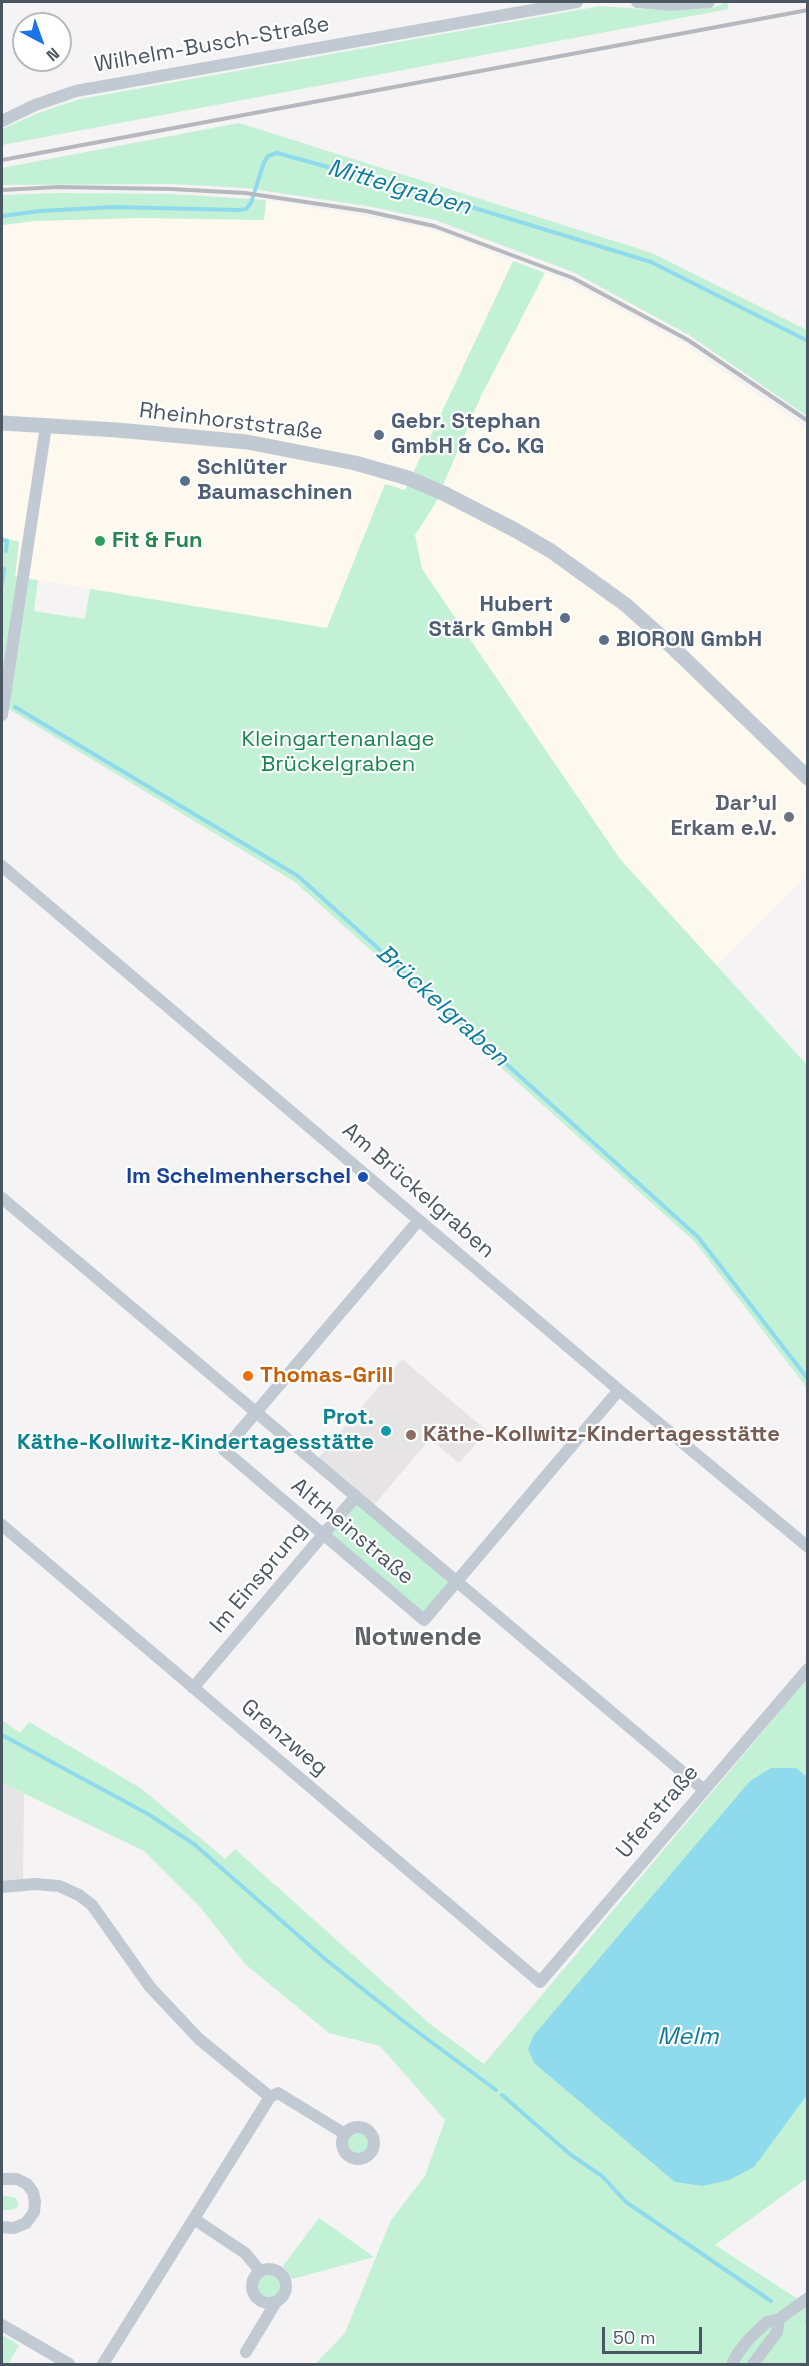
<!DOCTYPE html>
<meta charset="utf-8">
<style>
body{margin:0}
#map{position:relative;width:809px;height:2366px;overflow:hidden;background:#f5f3f3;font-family:"Space Grotesk",sans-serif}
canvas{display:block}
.frame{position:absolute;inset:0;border:3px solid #4a5661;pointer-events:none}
.north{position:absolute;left:12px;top:12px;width:60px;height:60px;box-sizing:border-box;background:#fff;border:2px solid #b7bbc0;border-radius:50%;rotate:139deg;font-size:16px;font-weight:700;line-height:24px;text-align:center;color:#4a5661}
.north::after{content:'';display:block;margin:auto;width:21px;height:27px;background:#1a73e8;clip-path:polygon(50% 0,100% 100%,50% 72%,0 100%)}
.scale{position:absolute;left:602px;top:2327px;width:100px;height:27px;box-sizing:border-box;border:3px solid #4a5661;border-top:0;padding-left:8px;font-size:18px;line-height:21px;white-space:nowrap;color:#4a5661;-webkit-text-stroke:4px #fff;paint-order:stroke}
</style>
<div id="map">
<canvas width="809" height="2366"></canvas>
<div class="frame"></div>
<div class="north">N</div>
<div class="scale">50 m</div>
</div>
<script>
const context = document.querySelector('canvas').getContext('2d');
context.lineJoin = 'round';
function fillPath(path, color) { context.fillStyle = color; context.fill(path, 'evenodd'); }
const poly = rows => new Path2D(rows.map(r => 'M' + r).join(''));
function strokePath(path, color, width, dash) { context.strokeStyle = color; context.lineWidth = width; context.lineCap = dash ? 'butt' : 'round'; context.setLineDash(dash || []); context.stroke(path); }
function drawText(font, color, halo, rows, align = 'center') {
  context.font = font + ' "Space Grotesk",sans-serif'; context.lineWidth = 4.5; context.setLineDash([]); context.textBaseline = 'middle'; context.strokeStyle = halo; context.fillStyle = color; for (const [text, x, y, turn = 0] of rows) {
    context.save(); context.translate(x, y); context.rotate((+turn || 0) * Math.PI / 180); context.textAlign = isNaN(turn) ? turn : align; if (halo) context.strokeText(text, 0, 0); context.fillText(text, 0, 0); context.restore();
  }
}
const commercial = poly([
 [266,200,364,216,433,230,513,261,405,491,385,485,327,628,2,574,2,225,35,221,138,218,263,220],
 [545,273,570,282,684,344,807,429,807,875,717,965,620,859,422,569,415,535,435,504,481,396]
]);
const education = poly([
 [402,1359,487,1431,459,1463,430,1439,374,1505,318,1459],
 [2,1783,24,1794,23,1881,2,1882]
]);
const green = poly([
 [727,2,729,9,2,145,2,129,38,113,80,99,600,6,672,11,714,7],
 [239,123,652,253,807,330,807,416,689,335,573,272,435,220,367,206,245,188,171,184,2,185,2,168],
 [59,193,171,194,266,200,264,220,138,218,35,221,2,225,2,195],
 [513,261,545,273,481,396,435,504,415,535,422,569,620,859,807,1065,807,1388,695,1242,295,882,2,705,2,537,19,542,15,577,38,580,34,611,85,619,90,589,327,628,385,484,405,490],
 [356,1496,457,1581,424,1620,323,1535],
 [807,1679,807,2178,715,2245,807,2305,807,2364,315,2364,345,2333,391,2220,425,2176,445,2120,380,2046,329,2033,245,1964,200,1907,144,1851,2,1783,2,1720,20,1733,29,1722,142,1789,225,1859,235,1849,430,2024,484,2064],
 '342 2144a16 16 0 1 1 32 0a16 16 0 1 1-32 0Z',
 [2,2195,16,2198,18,2204,17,2208,11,2210,2,2210],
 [319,2218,374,2257,292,2279,283,2266],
 '252 2286a17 17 0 1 1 34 0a17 17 0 1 1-34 0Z',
 [2,2335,19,2345,8,2364,2,2364]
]);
const water = poly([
 [771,1768,796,1768,807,1777,807,2095,754,2167,729,2180,703,2186,675,2182,534,2063,528,2049,534,2035,750,1781]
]);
const stream = poly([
 [2,216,40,211,113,207,239,210,246,209,251,203,264,162,268,156,277,153,455,202,651,262,808,341],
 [2,540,7,541,6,551],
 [2,584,4,569],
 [15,707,298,876,698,1237,808,1379],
 [2,1735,148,1814,194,1844,325,1959,407,2024,496,2090],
 [502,2095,571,2155,602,2176,626,2202,771,2301],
 [807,2322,808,2322]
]);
const minor = poly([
 [637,2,670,5,709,2],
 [2,121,35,105,76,91,577,2],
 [2,715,46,426],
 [2,866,619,1390,808,1547],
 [2,1198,704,1790],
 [419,1220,224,1450,424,1620,619,1390],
 [2,1525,540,1982,808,1669],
 [193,1688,356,1496],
 [2,1887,35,1884,59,1886,79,1895,92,1905,150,1987,199,2039,270,2097,103,2364],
 [270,2097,278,2093,345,2134],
 '342 2143a16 16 0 1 1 32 0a16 16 0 1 1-32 0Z',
 [2,2179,17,2179,27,2184,33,2192,35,2202,34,2212,26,2223,14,2228,2,2227],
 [194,2219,245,2253,260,2271],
 '252 2286a17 17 0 1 1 34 0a17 17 0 1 1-34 0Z',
 [2,2325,69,2364],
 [246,2352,276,2302],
 [732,2364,738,2353,749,2339,767,2322,779,2319,808,2298],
 [753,2364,777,2332,779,2319]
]);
const tertiary = poly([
 [2,423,117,430,247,442,355,463,408,478,445,494,515,530,551,551,626,605,664,639,808,778]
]);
const rail = poly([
 [2,160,808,10],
 [2,190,58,187,171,189,245,193,366,211,434,226,573,278,688,340,808,421]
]);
const markers = [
 [379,435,6,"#5c6f8a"],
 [185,481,6,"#5c6f8a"],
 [100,541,6,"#2e9e5b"],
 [565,618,6,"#5c6f8a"],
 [604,640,6,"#5c6f8a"],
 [789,817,6,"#6b7280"],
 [363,1177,6,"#1a4fb4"],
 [248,1376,6,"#e8710a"],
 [386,1431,6,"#0f9aa8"],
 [411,1435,6,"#8d6e63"]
];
const streetNames = [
 ["Wilhelm-Busch-Straße",212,45,-10],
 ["Rheinhorststraße",231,422,7],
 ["Am Brückelgraben",418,1191,41],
 ["Altrheinstraße",352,1532,40],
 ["Im Einsprung",259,1578,-50],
 ["Grenzweg",284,1738,40],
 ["Uferstraße",658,1812,-50]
];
const serviceNames = [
 ["Gebr. Stephan",391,422],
 ["GmbH & Co. KG",391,447],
 ["Schlüter",197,468],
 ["Baumaschinen",197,493],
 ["Hubert",553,605,"right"],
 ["Stärk GmbH",553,630,"right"],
 ["BIORON GmbH",616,640]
];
const leisureNames = [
 ["Fit & Fun",112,541]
];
const parkNames = [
 ["Kleingartenanlage",338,740],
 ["Brückelgraben",338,765]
];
const worshipNames = [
 ["Dar'ul",777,804],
 ["Erkam e.V.",777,829]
];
const transitNames = [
 ["Im Schelmenherschel",351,1177]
];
const foodNames = [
 ["Thomas-Grill",260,1376]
];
const cultureNames = [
 ["Prot.",374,1418],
 ["Käthe-Kollwitz-Kindertagesstätte",374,1443]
];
const educationNames = [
 ["Käthe-Kollwitz-Kindertagesstätte",423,1435]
];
const waterNames = [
 ["Mittelgraben",399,188,16],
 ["Brückelgraben",442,1006,42],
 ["Melm",688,2037]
];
const quarterNames = [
 ["Notwende",418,1638]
];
fillPath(commercial, '#fdf9ef');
fillPath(education, '#e6e4e5');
fillPath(green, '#c3f1d5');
fillPath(water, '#90daee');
strokePath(stream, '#90daee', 4);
strokePath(minor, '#c1cad2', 12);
strokePath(tertiary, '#c1cad2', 15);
strokePath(rail, '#b5b8bd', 4);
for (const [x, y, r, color] of markers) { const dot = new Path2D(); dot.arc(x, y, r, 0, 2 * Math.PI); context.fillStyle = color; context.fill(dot); strokePath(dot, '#fff', 2); }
drawText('22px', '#4a5661', '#fff', streetNames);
drawText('bold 22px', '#4e5e75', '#fff', serviceNames, 'left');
drawText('bold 22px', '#27864d', '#fff', leisureNames, 'left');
drawText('22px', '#17864f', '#fff', parkNames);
drawText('bold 22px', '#5b616d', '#fff', worshipNames, 'right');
drawText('bold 22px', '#164399', '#fff', transitNames, 'right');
drawText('bold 22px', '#c56008', '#fff', foodNames, 'left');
drawText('bold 22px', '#0d838f', '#fff', cultureNames, 'right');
drawText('bold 22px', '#785e54', '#fff', educationNames, 'left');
drawText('italic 24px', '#0c7c9b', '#fff', waterNames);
drawText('bold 26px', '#5f6368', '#fff', quarterNames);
</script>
